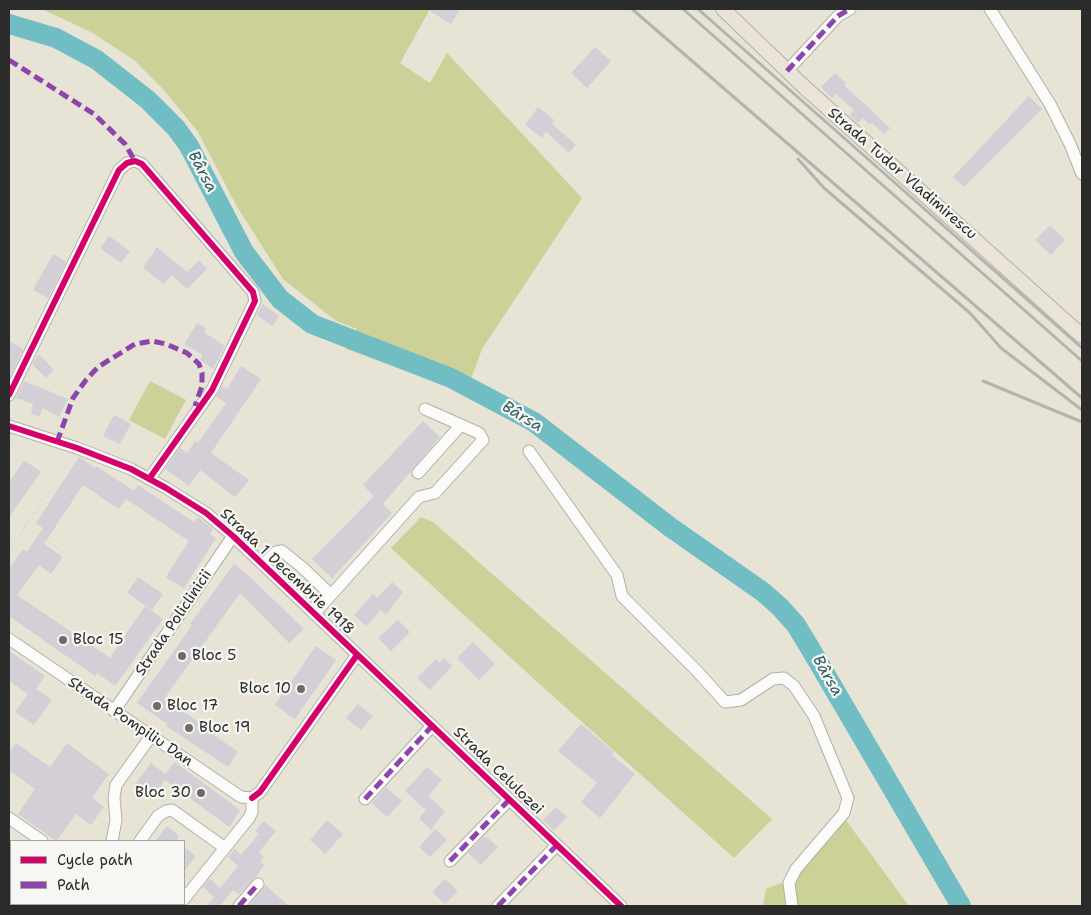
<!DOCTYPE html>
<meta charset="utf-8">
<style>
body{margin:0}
#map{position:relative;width:1091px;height:915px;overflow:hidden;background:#e7e3d5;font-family:"Shantell Sans",sans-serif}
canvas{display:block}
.frame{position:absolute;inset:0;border:10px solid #2b2b2b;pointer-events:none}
.legend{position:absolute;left:10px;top:840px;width:175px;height:65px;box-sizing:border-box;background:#f6f6f2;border:1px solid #a5a5a2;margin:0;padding:6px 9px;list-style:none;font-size:15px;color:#2b2b2b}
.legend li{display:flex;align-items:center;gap:10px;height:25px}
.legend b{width:25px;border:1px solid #a5a5a2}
</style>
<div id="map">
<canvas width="1091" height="915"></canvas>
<div class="frame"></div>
<ul class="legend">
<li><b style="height:6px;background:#d6006c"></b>Cycle path</li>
<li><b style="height:6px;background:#8e44ad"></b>Path</li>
</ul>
</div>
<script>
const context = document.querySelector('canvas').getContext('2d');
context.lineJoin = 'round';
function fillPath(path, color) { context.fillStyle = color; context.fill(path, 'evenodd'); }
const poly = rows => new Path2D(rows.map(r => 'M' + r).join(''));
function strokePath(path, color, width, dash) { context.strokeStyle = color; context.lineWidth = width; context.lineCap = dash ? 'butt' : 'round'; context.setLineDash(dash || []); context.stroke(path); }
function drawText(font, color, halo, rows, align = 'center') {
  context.font = font + ' "Shantell Sans",sans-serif'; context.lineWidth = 4.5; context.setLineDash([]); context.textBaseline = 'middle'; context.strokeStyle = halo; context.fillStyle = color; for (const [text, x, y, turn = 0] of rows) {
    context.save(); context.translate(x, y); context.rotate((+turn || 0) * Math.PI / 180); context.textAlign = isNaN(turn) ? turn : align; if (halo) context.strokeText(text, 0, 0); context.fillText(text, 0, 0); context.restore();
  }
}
const green = poly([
 [42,9,430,9,400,63,430,83,447,53,582,198,482,349,466,393,346,349,357,329,336,321,283,279,236,205,198,132,164,90,134,60,91,32],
 [150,381,186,400,165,439,129,420],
 [421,517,433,522,772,819,734,858,535,680,391,548],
 [845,819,909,906,763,906,766,889,796,877]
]);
const river = poly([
 [9,24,56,38,97,60,148,100,176,128,189,146,244,252,280,299,312,324,451,378,534,422,670,527,763,592,780,607,796,625,810,648,961,906]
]);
const building = poly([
 [427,9,460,9,451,24],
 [595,47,611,61,587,88,571,73],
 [835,73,846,83,844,85,890,128,884,134,872,123,870,125,863,118,858,123,850,115,854,110,836,94,832,98,821,87],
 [1029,96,1042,109,964,187,953,177],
 [538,107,554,120,552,124,576,145,569,153,546,132,542,138,525,125],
 [1050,225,1065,240,1051,255,1035,240],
 [109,236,130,251,121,263,100,248],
 [157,247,187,272,199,260,207,269,187,289,172,275,164,284,143,268],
 [53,254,66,262,48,298,33,290],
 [263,304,279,316,272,326,257,315],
 [197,323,206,328,204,332,225,346,213,369,200,360,203,355,184,344],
 [9,341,23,349,9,378],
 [39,354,54,370,46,378,32,364],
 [241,366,261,379,211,453,249,480,235,497,200,470,189,486,165,469,180,448,187,453,195,441,198,443,226,403,216,397,222,386,227,389],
 [24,381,68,399,59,417,43,408,39,417,31,414,33,404,16,398],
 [114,415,131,424,120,444,103,436],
 [423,421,440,437,383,504,392,513,332,578,312,559,374,496,363,485],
 [79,457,95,468,96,466,134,491,138,485,194,522,198,517,213,529,210,534,216,538,184,588,166,577,189,541,126,499,119,509,83,485,44,544,63,557,51,574,39,565,17,595,110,658,145,606,163,619,115,686,97,673,95,676,9,616,9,569,23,549,27,552,43,528,36,523],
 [24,460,41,472,9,517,9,483],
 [234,564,248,575,304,629,289,643,240,593,164,699,212,731,211,733,238,752,228,767,166,726,167,724,137,703,192,625,190,624],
 [138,577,163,594,152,610,127,593],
 [392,582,403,592,386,615,381,610,366,626,354,615,373,594,377,598],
 [398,620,410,632,391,651,378,638],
 [473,642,495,664,479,680,457,658],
 [316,646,336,660,295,719,275,705],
 [9,651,45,676,36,689,52,700,34,725,15,712,28,694,9,681],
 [444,658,452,666,430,690,417,678,436,659,440,663],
 [358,704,373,716,361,730,346,718],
 [581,724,614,752,612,755,635,774,600,818,581,802,597,783,558,751],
 [16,743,50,767,67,743,109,774,92,798,104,807,91,825,76,814,56,841,18,814,35,789,9,770,9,753],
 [175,762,240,810,229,827,165,780,150,800,133,787,151,763,165,774],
 [427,767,442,780,428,796,445,811,431,830,419,818,426,810,405,791],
 [386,787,402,801,387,817,372,803],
 [556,807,567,817,554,830,543,820],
 [327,820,343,834,325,854,310,840],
 [264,821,276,831,259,852,264,857,260,862,264,865,256,877,239,894,233,890,220,906,207,906,214,897,203,887,210,879,220,888,238,866,228,857,235,849,241,855,259,834,255,831],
 [167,826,179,836,176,841,155,841],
 [435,829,447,840,430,857,419,847],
 [483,837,488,838,498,847,481,865,468,853],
 [184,847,196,856,184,872],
 [445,879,458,891,445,904,432,892],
 [265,885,289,906,249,906]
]);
const path = poly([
 [9,445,13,439],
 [25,526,76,561],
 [9,551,71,457]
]);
const minor = poly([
 [990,9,1050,104,1070,144,1082,174],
 [787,71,838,16,850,9],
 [9,395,119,170,127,163,135,161,142,164,253,292,255,301,212,390,149,479],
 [9,426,77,448,131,469,166,488,206,513,233,536,621,906],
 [529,451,617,575,622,596,697,671,725,702,741,700,773,679,784,678,794,686,814,716,848,798,844,813,796,869,789,883,792,906],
 [418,473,461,425],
 [263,565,276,552,282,551,303,568,331,595,314,614],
 [331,595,419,497,435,493,483,440,479,433,425,409],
 [9,639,241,797,252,798],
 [114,711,233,536],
 [252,798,260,792,357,655],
 [365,799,432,726],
 [9,818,42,841],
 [112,841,116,820,114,798,116,785,151,736],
 [140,841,158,816,166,811,172,810,225,848],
 [450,861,509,800],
 [184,899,249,818,252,812,252,798],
 [239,906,258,884],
 [498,906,557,845]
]);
const major = poly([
 [723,9,802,85,1082,336]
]);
const rail = poly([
 [632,9,1082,398],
 [683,9,1082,361],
 [698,9,1082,348],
 [798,159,824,188,970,313,1001,348,1082,410],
 [983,381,1082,422]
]);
const quiet = poly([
 [9,60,94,114,125,144,135,161],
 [787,71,838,16,850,9],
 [57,442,73,398,86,380,98,367,135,344,152,341,166,344,187,353,199,364,202,373,202,386,195,406],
 [365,799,432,726],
 [450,861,509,800],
 [239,906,258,884],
 [498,906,557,845]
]);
const cycleway = poly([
 [9,395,119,170,127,163,135,161,142,164,253,292,255,301,212,390,149,479],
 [9,426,77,448,131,469,166,488,206,513,233,536,621,906],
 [252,798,260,792,357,655]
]);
const markers = [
 [63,640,5,"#6d6b66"],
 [182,656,5,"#6d6b66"],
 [301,689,5,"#6d6b66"],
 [157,706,5,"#6d6b66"],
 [189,728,5,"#6d6b66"],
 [201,793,5,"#6d6b66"]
];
const streetNames = [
 ["Strada Tudor Vladimirescu",902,174,41],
 ["Strada 1 Decembrie 1918",287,572,43],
 ["Strada Policlinicii",174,623,-56],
 ["Strada Pompiliu Dan",130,722,34],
 ["Strada Celulozei",498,771,44]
];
const poiNames = [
 ["Bloc 15",73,640],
 ["Bloc 5",192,656],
 ["Bloc 10",291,689,"right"],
 ["Bloc 17",167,706],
 ["Bloc 19",199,728],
 ["Bloc 30",191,793,"right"]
];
const waterNames = [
 ["Bârsa",202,172,62],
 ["Bârsa",522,417,31],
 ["Bârsa",827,676,60]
];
fillPath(green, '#ccd198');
strokePath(river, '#71bdc4', 20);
fillPath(building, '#d4ced6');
strokePath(minor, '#b2b0a7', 13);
strokePath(major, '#b2b0a7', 16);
strokePath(path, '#d3d2ce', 2, [1, 4]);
strokePath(minor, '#fbfbf9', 11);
strokePath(major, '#eae3d8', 14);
strokePath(rail, '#b3b3b0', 3);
strokePath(quiet, '#8e44ad', 5, [10, 5]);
strokePath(cycleway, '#d6006c', 6);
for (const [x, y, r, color] of markers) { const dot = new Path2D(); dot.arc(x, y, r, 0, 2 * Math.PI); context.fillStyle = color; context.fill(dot); strokePath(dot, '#f6f6f2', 2); }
drawText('15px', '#2b2b2b', '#f6f6f2', streetNames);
drawText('15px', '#2b2b2b', '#f6f6f2', poiNames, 'left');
drawText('italic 16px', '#335f65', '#f6f6f2', waterNames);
</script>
